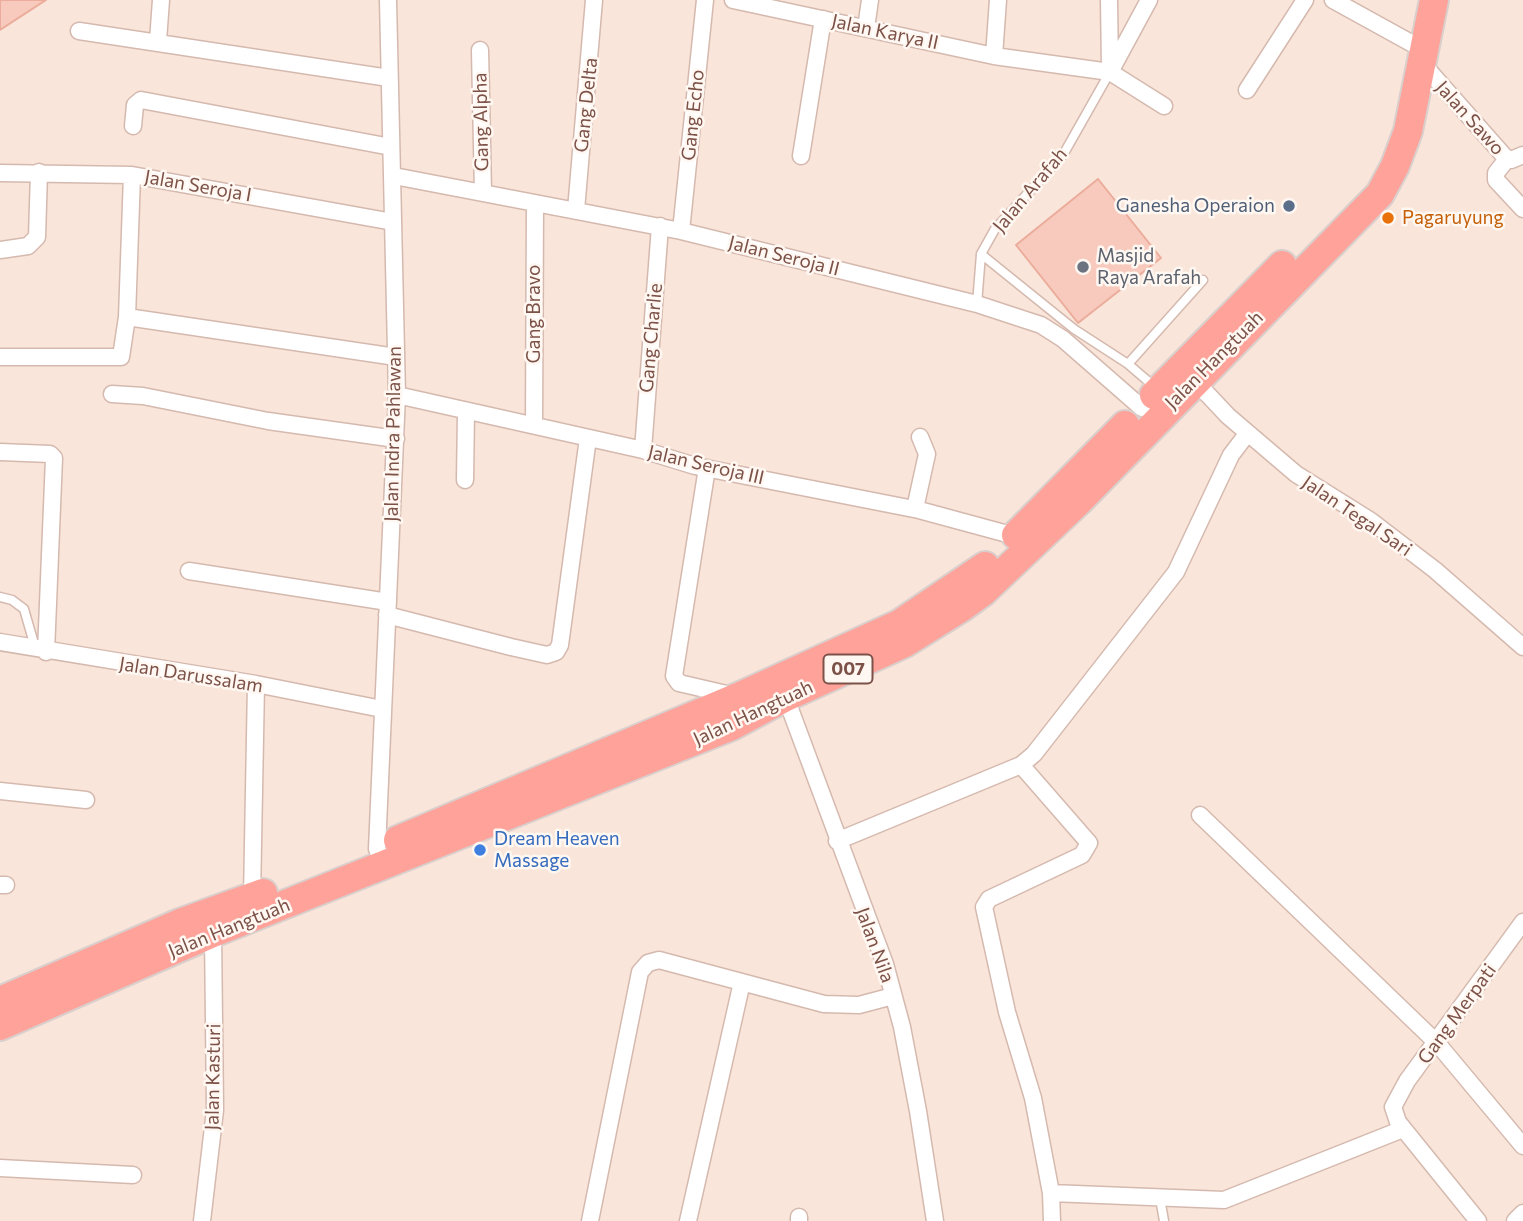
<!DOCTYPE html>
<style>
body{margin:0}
canvas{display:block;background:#fef2e8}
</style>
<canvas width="1523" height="1221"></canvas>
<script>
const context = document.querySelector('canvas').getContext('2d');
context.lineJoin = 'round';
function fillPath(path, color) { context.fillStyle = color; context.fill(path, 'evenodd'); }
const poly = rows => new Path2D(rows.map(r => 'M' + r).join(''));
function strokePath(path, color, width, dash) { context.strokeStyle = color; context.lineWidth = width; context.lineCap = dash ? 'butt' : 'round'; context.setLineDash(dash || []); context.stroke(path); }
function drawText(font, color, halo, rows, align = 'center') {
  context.font = font + ' Commissioner,sans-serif'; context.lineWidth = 5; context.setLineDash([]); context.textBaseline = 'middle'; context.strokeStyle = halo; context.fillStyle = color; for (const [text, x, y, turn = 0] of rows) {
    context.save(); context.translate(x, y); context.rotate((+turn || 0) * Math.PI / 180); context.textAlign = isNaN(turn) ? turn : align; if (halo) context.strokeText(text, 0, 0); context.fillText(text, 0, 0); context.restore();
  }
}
const residential = poly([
 [0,0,1523,0,1523,1221,0,1221]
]);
const building = poly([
 [0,0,46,0,0,30,0,0],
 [1098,179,1161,258,1078,323,1016,245,1098,179]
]);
const lane = poly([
 [981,254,1074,329,1128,364,1156,388],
 [977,304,981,254,995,229,1063,155,1110,72],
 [1128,364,1203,280],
 [0,597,12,600,24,609,35,647],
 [1160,1198,1164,1221]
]);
const street = poly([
 [733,0,994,56,1110,72,1164,106],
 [1109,0,1110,68],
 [1333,0,1411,43],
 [866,28,870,0],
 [79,31,389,78],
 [158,41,161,0],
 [480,50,483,193],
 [994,56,998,0],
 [1422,63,1505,157,1511,160,1523,155],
 [1110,72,1149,0],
 [1247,90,1305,0],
 [133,126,135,105,141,100,391,147],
 [801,156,823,19],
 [1507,159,1496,173,1496,180,1523,209],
 [0,173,132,175,393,222],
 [394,176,681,231,977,304,1041,325,1063,339,1142,408],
 [576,210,594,0],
 [681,231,705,0],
 [0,250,28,246,37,237,39,172],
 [127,317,396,357],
 [0,357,121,357,127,317,132,175],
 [1195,381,1228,416,1296,474,1371,521,1435,570,1523,647],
 [112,394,143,396,268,421,396,439],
 [397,395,643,450,695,466,919,510,1015,536],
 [534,425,535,203],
 [643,450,660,226],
 [0,452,50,454,54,458,46,652],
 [707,468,674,676,679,683,735,696],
 [465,480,466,412],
 [919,510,916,504,927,454,920,437],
 [189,571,388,602],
 [387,615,511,647,547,655,556,652,560,645,588,438],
 [0,642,256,684,382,709],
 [783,690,885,964,902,1027,918,1111,935,1221],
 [1021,765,1089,843,1082,855,989,899,984,907,1007,1012,1033,1098,1051,1193,1224,1200,1403,1129],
 [0,791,86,800],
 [1200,815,1437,1043,1523,1146],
 [837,841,1021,765,1034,754,1176,572,1231,455,1247,434],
 [384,866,377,849,397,395,388,0],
 [0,885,6,885],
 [252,897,256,684],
 [0,1168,133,1175],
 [1051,1193,1052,1221],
 [202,1221,215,1110,213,933],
 [590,1221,640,972,648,963,659,960,824,1004,859,1005,893,996],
 [688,1221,742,982],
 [799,1221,799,1217],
 [1478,1221,1398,1122,1393,1107,1407,1081,1523,922],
 [1515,1221,1523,1213]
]);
const highway = poly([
 [1154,395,1282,265],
 [1016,535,1125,425],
 [398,840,738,697,899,624,985,566],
 [0,1001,180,923,263,893],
 [0,1026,213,933,732,726,786,697,905,643,961,608,983,592,1079,501,1380,194,1395,166,1408,131,1434,0]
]);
const markers = [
 [1289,206,7,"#5c6f8a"],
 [1388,218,7,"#e8710a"],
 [1083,267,7,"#6b7280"],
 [480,850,7,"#3f7fe0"]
];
const shields = [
 [848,669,49]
];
const shieldNames = [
 ["007",848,669]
];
const streetNames = [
 ["Jalan Karya II",885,32,12],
 ["Gang Delta",586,105,-84],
 ["Gang Echo",693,115,-84],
 ["Jalan Sawo",1470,118,48],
 ["Gang Alpha",481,122,-91],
 ["Jalan Seroja I",198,186,10],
 ["Jalan Arafah",1030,190,-50],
 ["Jalan Seroja II",784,256,14],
 ["Gang Bravo",534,314,-90],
 ["Gang Charlie",651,338,-85],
 ["Jalan Hangtuah",1214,360,-45],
 ["Jalan Indra Pahlawan",393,434,-89],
 ["Jalan Seroja III",706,465,13],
 ["Jalan Tegal Sari",1357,516,34],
 ["Jalan Darussalam",191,675,9],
 ["Jalan Hangtuah",753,713,-25],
 ["Jalan Hangtuah",229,928,-22],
 ["Jalan Nila",875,945,70],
 ["Gang Merpati",1457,1014,-54],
 ["Jalan Kasturi",213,1077,-89]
];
const serviceNames = [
 ["Ganesha Operaion",1275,206]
];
const foodNames = [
 ["Pagaruyung",1402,218]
];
const worshipNames = [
 ["Masjid",1097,256],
 ["Raya Arafah",1097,278]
];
const shopNames = [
 ["Dream Heaven",494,839],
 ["Massage",494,861]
];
fillPath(residential, '#f9e5d9');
fillPath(building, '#f7cabd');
strokePath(building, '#ebac9b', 2);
strokePath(lane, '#d5b9af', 11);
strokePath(street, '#d5b9af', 19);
strokePath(highway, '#dacfcc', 32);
strokePath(lane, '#fff', 8);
strokePath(street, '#fff', 16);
strokePath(highway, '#fea29a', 28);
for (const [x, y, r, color] of markers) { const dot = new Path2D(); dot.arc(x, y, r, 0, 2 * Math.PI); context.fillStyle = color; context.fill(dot); strokePath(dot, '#fff7f1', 2.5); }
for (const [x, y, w] of shields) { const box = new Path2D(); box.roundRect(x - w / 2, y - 14.5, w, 29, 5); context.fillStyle = '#fff7f1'; context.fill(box); strokePath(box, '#7c5248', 2); }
drawText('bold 18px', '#7c5248', null, shieldNames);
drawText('19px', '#7c5248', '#fff7f1', streetNames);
drawText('19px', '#4e5e75', '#fff7f1', serviceNames, 'right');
drawText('19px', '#c56008', '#fff7f1', foodNames, 'left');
drawText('19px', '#5b616d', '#fff7f1', worshipNames, 'left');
drawText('19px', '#366cbe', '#fff7f1', shopNames, 'left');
</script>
